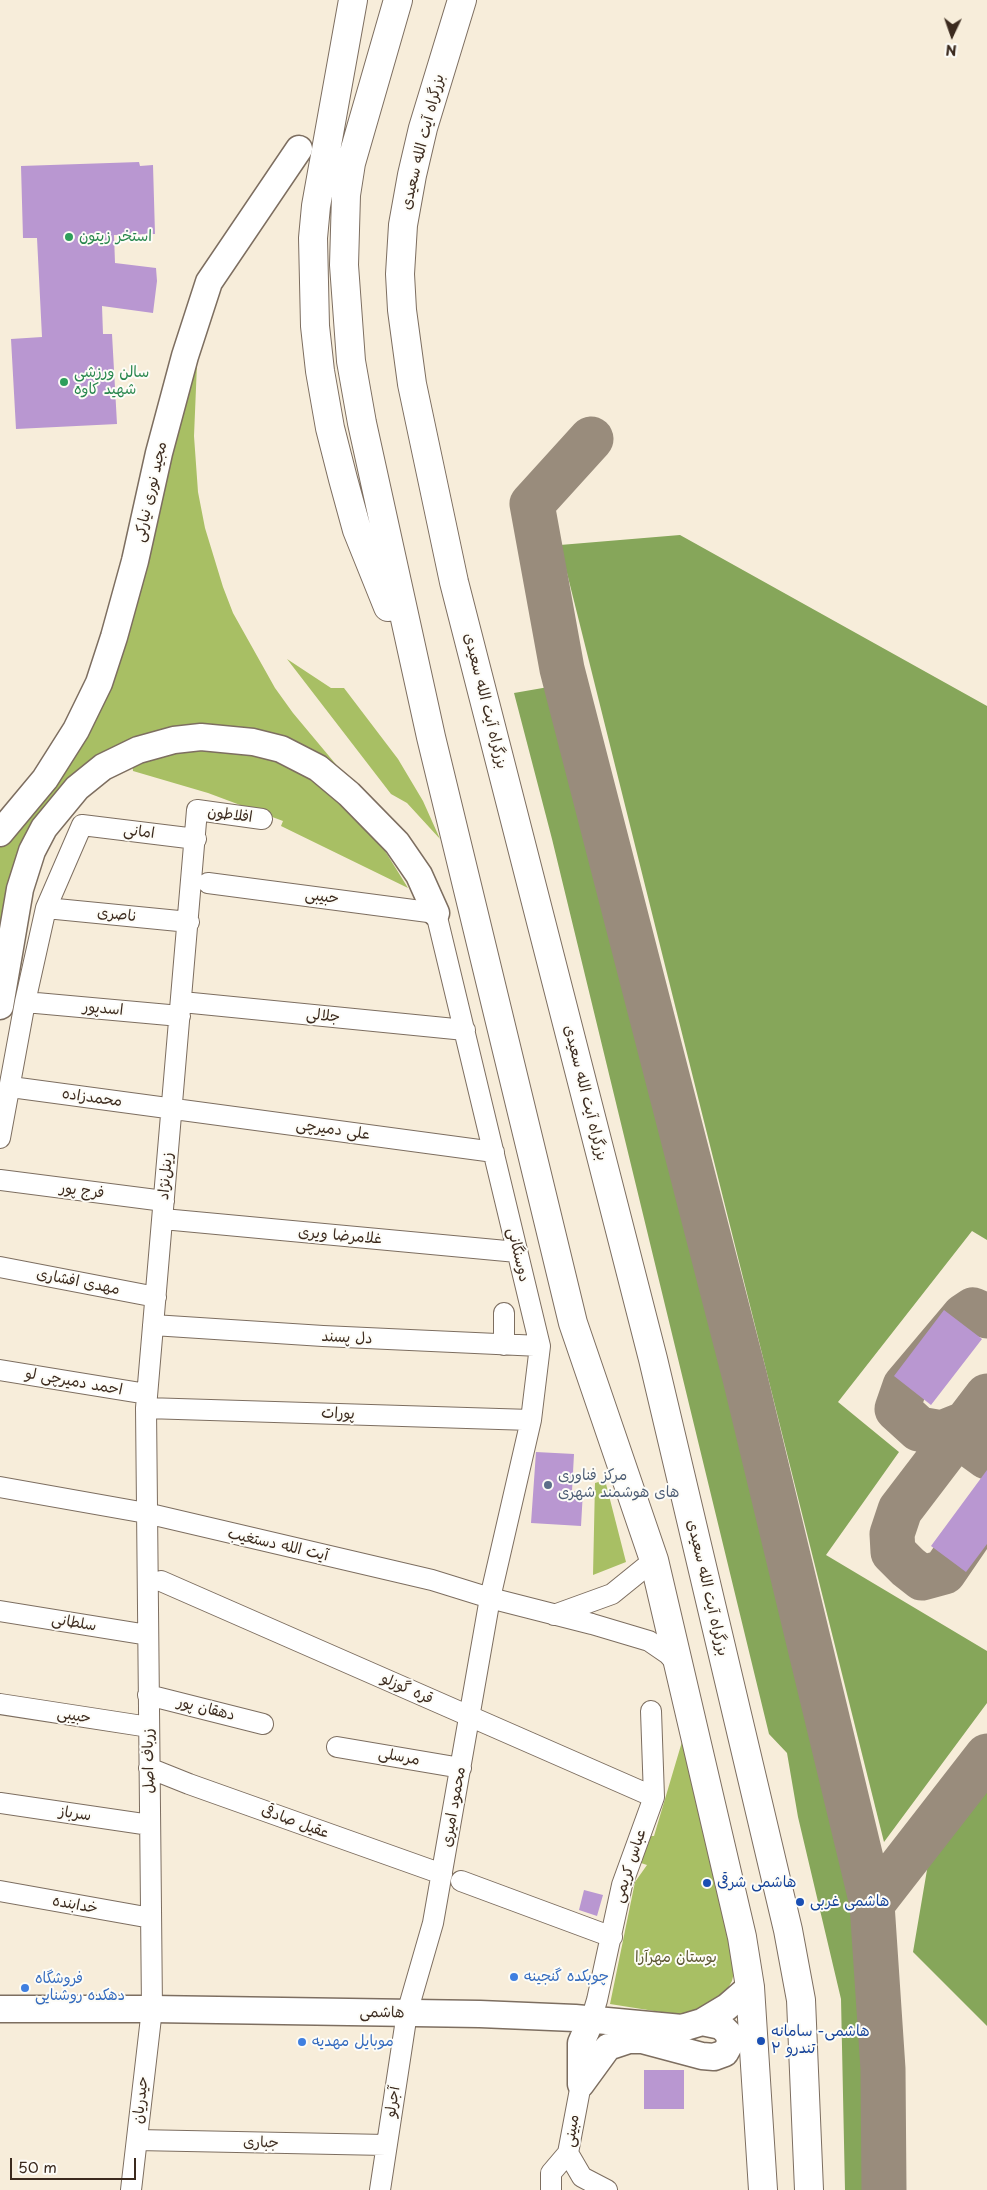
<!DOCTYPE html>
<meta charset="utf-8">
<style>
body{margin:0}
#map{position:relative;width:987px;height:2190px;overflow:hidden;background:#f7edda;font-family:"Playpen Sans",sans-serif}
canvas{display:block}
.north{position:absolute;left:927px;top:10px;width:50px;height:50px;-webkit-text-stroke:4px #fdfcf7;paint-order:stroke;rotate:183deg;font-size:14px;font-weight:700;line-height:20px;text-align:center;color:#3b2a1e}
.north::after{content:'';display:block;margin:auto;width:18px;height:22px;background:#3b2a1e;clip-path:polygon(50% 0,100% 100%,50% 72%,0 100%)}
.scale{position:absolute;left:10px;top:2158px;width:126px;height:22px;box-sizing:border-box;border:2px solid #3b2a1e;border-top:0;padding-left:6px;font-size:15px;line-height:18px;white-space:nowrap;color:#3b2a1e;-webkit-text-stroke:4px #fdfcf7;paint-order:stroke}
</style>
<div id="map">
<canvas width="987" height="2190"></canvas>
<div class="north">N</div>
<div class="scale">50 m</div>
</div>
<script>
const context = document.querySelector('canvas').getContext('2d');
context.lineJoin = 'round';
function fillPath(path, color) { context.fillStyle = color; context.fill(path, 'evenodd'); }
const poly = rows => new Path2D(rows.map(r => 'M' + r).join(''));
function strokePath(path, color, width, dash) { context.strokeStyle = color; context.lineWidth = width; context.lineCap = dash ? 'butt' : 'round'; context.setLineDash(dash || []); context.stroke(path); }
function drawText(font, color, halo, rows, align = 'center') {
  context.font = font + ' "Playpen Sans","Playpen Sans Arabic",sans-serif'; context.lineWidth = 4; context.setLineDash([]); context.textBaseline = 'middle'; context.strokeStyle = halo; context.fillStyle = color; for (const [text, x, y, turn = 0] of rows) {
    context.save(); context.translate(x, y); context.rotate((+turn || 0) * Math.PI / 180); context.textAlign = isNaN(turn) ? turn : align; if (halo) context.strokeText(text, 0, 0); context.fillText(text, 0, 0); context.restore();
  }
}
const green = poly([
 [198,340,194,436,198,492,205,528,223,587,233,613,275,688,293,713,349,780,255,730,232,727,198,726,77,775,0,959,0,845,59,775],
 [287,659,331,688,344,688,398,759,423,801,440,839,407,803,391,794],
 [205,744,258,750,318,778,377,838,408,888,281,826,283,821,208,793,133,771,132,761],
 [605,1480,626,1562,593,1575,595,1483],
 [684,1735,735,1968,732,1981,725,1993,686,2016,610,2004,635,1882,647,1865,641,1863,649,1836,654,1836]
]);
const forest = poly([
 [680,535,987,706,987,1240,972,1231,838,1402,899,1452,826,1555,987,1651,987,1703,884,1842,560,545],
 [560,685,646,1032,737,1425,847,1864,866,1975,877,2190,845,2190,841,1999,798,1817,787,1753,769,1734,552,839,514,693],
 [987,1786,987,2026,913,1952,928,1864]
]);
const taxiway = poly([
 [591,439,532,504,562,669,745,1378,872,1904],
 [987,1396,900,1510,892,1534,893,1552,908,1567,922,1578,944,1572,987,1509],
 [967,1423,942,1433,919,1429,897,1409,905,1386,964,1316,973,1310,987,1316],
 [967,1423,969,1439,976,1449,987,1457],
 [884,2190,883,2069,872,1904,987,1756]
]);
const building = poly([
 [139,162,140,166,153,165,155,234,114,235,115,263,156,268,157,281,153,313,102,306,103,334,112,334,117,424,16,429,11,339,42,337,37,238,23,238,21,166],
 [944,1310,982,1339,931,1405,894,1376],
 [536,1452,574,1454,572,1491,583,1491,581,1526,531,1523],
 [987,1470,987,1544,966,1572,931,1546],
 [584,1890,603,1895,597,1916,579,1910],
 [644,2070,684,2070,684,2109,644,2109]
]);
const minor = poly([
 [208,883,436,913,540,1346,531,1420,490,1598,433,1923,407,2013,380,2190],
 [46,908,189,922],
 [25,1002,180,1016],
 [182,1002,465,1030],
 [11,1087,494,1152],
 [0,1138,25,1002,46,908,82,825,196,839],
 [0,1180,164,1201],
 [163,1219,517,1252],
 [0,1267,156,1297],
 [153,1325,323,1336,540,1346],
 [504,1345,504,1313],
 [0,1370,147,1394],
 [146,1408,531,1420],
 [0,1487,146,1513,432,1580,490,1598,592,1624,649,1641,668,1654,680,1667],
 [161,1581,654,1797],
 [0,1611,148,1635],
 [554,1615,612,1594,654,1560],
 [148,1695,263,1724],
 [0,1704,149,1727],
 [337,1747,461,1768],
 [149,1768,189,1784,442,1874],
 [0,1803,150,1825],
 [461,1881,612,1937],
 [0,1891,151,1918],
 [591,2020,597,2000,622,1885,654,1797,651,1711],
 [581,2084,568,2153,582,2177,607,2190],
 [137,2140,386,2145],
 [131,2190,152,2009,146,1408,197,810,262,819],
 [551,2190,551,2173,568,2153]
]);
const major = poly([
 [0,833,45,779,76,730,99,683,114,637,135,561,159,453,185,356,209,282,299,149],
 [0,1006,20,889,32,851,44,828,77,788,103,767,138,750,174,740,201,737,253,742,281,749,318,768,349,794,397,843,419,875,436,913],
 [0,2009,152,2009,480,2014,575,2018,682,2028,702,2022,727,2007,750,1987],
 [581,2084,608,2047,629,2040,642,2040,702,2056,714,2057,725,2053,730,2044,729,2034,721,2026,702,2022],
 [581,2084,581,2043,591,2020]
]);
const highway = poly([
 [353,0,316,206,313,238,315,326,320,371,330,428,343,479,357,530,388,607],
 [398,0,351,163,346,195,344,265,351,361,362,423,431,737,573,1323,654,1560,742,1937,750,1987,763,2190],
 [462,0,423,128,412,175,403,225,400,274,402,310,412,384,454,582,653,1359,788,1930,801,2000,809,2190]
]);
const markers = [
 [69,237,5,"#2e9e5b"],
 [64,382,5,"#2e9e5b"],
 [548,1485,5,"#5c6f8a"],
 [707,1883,5,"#1a4fb4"],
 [800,1902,5,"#1a4fb4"],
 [514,1977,5,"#3f7fe0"],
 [25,1988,5,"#3f7fe0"],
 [761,2041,5,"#1a4fb4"],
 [302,2042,5,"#3f7fe0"]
];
const streetNames = [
 ["بزرگراه آیت الله سعیدی",423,142,-76],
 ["مجید نوری نیارکی",151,492,-77],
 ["بزرگراه آیت الله سعیدی",485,701,76],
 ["افلاطون",230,815,7],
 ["امانی",139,832,7],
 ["حبیبی",322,897,7],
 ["ناصری",117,915,6],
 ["اسدپور",103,1009,5],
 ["جلالی",323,1016,5],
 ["بزرگراه آیت الله سعیدی",585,1093,76],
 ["محمدزاده",92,1098,8],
 ["علی دمیرچی",333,1130,8],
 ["زینل‌نژاد",166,1176,-85],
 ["فرج پور",82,1191,7],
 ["غلامرضا ویری",340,1236,5],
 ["دوسنگانی",518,1255,77],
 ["مهدی افشاری",78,1282,11],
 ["دل پسند",347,1338,3],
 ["احمد دمیرچی لو",74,1382,10],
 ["پورات",338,1414,2],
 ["آیت الله دستغیب",278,1545,13],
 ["بزرگراه آیت الله سعیدی",707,1588,77],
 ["سلطانی",74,1623,9],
 ["قره گوزلو",407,1689,24],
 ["دهقان پور",206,1709,14],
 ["حبیبی",74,1716,9],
 ["مرسلی",399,1757,10],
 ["زرباف اصل",149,1761,-91],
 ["محمود امیری",454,1807,-80],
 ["سرباز",75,1814,8],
 ["عقیل صادقی",295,1822,20],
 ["عباس کریمی",630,1866,-72],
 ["خدابنده",75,1905,10],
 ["هاشمی",382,2013,1],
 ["حیدریان",141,2100,-84],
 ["آجرلو",393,2102,-81],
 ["مبینی",572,2131,-81],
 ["جباری",261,2143,1]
];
const leisureNames = [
 ["استخر زیتون",79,237],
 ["سالن ورزشی",74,373],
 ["شهید کاوه",74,390]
];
const serviceNames = [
 ["مرکز فناوری",558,1476],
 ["های هوشمند شهری",558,1493]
];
const transitNames = [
 ["هاشمی شرقی",717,1883],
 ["هاشمی غربی",810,1902],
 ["هاشمی- سامانه",771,2032],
 ["۲ تندرو",771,2049]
];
const parkNames = [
 ["بوستان مهرآرا",676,1958]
];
const shopNames = [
 ["چوبکده گنجینه",524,1977],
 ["فروشگاه",35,1979],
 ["دهکده روشنایی",35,1996],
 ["موبایل مهدیه",312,2042]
];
fillPath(green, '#a8bf64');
fillPath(forest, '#86a65a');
strokePath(taxiway, '#998c7c', 45);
fillPath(building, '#b997d1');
strokePath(minor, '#7d6e60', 22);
strokePath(major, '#7d6e60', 29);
strokePath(highway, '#7d6e60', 30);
strokePath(minor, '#fff', 20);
strokePath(major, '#fff', 26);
strokePath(highway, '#fff', 28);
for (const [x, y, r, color] of markers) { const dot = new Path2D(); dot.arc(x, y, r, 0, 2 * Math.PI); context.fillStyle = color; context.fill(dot); strokePath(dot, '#fdfcf7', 2); }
drawText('15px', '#3b2a1e', '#fdfcf7', streetNames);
drawText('15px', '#27864d', '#fdfcf7', leisureNames, 'left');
drawText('15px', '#4e5e75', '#fdfcf7', serviceNames, 'left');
drawText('15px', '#164399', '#fdfcf7', transitNames, 'left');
drawText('15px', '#5c5733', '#fdfcf7', parkNames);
drawText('15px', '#366cbe', '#fdfcf7', shopNames, 'left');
</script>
